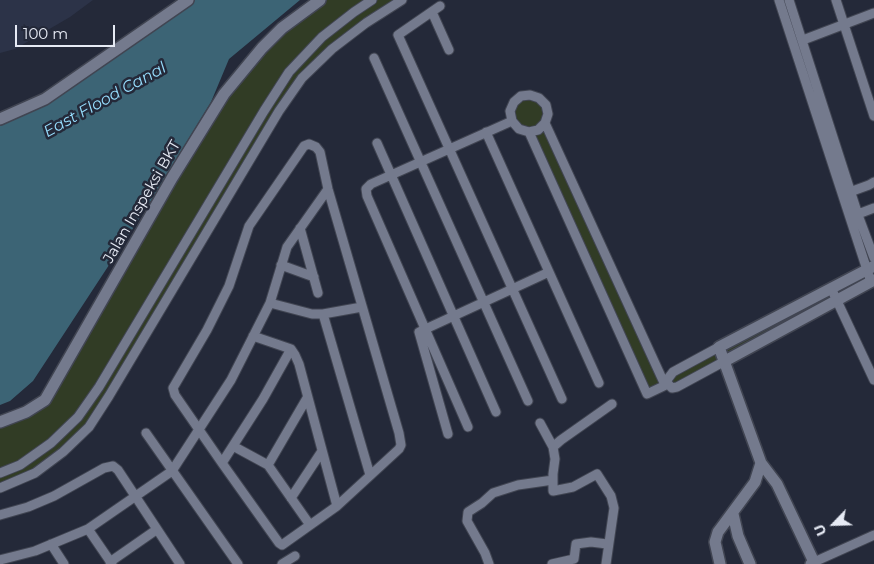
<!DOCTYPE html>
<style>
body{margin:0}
#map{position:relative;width:874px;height:564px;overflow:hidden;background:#242939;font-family:Montserrat,sans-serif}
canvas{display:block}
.north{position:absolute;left:809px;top:499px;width:50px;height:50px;-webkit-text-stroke:4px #242939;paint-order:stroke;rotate:246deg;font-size:14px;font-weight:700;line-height:20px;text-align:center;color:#e6eaf4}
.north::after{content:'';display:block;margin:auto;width:18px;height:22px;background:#e6eaf4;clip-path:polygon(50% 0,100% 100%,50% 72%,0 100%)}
.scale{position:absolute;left:15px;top:25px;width:100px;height:22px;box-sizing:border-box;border:2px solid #e6eaf4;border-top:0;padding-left:6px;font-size:15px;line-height:18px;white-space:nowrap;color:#e6eaf4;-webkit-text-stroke:4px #242939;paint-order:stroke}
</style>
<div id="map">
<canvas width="874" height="564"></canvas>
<div class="north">U</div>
<div class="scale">100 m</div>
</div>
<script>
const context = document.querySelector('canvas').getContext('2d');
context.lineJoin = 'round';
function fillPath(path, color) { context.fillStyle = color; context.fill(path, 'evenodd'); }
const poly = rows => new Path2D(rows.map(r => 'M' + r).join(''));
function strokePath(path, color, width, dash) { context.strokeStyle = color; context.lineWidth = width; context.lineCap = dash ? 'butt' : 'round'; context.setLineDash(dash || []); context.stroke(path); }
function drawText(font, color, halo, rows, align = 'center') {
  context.font = font + ' Montserrat,sans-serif'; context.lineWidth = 5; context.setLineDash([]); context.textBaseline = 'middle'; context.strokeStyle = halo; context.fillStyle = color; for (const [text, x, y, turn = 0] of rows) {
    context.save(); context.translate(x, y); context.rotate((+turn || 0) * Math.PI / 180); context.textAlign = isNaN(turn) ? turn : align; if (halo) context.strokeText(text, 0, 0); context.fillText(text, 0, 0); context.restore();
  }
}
const built = poly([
 [0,0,93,0,70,17,15,49,0,53]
]);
const green = poly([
 [323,0,404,0,366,23,302,78,89,427,35,473,0,488,0,421,45,400,167,186,262,48],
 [521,96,546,105,545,124,665,385,647,394,529,132,512,121,514,102],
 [831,288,837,300,672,388,669,375]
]);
const water = poly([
 [191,0,300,0,229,59,211,102,147,207,33,381,10,401,0,405,0,121]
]);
const street = poly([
 [779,0,871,282],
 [789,0,858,215,874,258],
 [836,0,874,116],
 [440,6,398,35,562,399],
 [432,12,449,50],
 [803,40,874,13],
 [374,58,528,401],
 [545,123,665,385],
 [486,132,599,383],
 [529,132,538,130,545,123,548,114,546,105,539,98,530,95,521,96,514,102,510,111,512,121,519,129,529,132,647,394,668,384],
 [377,143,496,412],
 [309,144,316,147,320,152,328,189,399,433,401,445,399,449,337,506,282,545,279,543,222,463,175,395,173,388,207,330,229,286,249,226,304,146,309,144],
 [847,193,869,185,874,182],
 [853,216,874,208],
 [300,228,318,293],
 [281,265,314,277],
 [831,288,874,380],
 [270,303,312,314,323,314,362,307],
 [323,314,370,475],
 [253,336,291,349,295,355,299,364,337,506],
 [719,347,673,372,667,380,668,384,672,388,677,387,725,361],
 [540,423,553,447,555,459,553,474,553,491,573,487,597,474,611,496,614,508,606,564],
 [468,427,367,196,366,189,371,184,512,121],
 [146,433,238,564],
 [448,434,419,332,549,272],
 [233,446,268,465,310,525],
 [553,447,561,440,612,404],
 [222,463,263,399,291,349],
 [268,465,307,398],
 [0,473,20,465,51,443,78,417,99,387,264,111,289,72,322,37,354,12,372,0],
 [0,488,35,473,63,452,89,427,109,396,279,111,302,78,332,49,366,23,402,0],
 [291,498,322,451],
 [0,515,28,507,54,496,104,468,113,466,118,470,180,564],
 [88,529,112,564],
 [51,544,64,564],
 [0,560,35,551,88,529,172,471,231,380,270,303,287,247,328,189],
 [110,562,156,530],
 [814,562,874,535],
 [282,564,295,556],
 [489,564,485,553,467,521,468,512,482,503,493,493,518,485,553,480],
 [552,564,574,559,576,544,591,542,607,544]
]);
const secondary = poly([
 [0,119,45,99,188,0],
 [725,361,874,280],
 [0,422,26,412,45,400,172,178,224,94,262,48,282,28,320,0],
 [733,514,738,536,750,564],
 [720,564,715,542,718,532,755,482,761,463],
 [811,564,814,562,777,484,761,463,719,347,874,266]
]);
const streetNames = [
 ["Jalan Inspeksi BKT",142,202,-60]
];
const waterNames = [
 ["East Flood Canal",105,100,-29]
];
fillPath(built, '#2c3348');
fillPath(green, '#313c25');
fillPath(water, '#3c6475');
strokePath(street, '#414552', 11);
strokePath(secondary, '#414552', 14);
strokePath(street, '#747a8d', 9);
strokePath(secondary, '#747a8d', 11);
drawText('15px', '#e6eaf4', '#242939', streetNames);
drawText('italic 16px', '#96ddfd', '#242939', waterNames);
</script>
